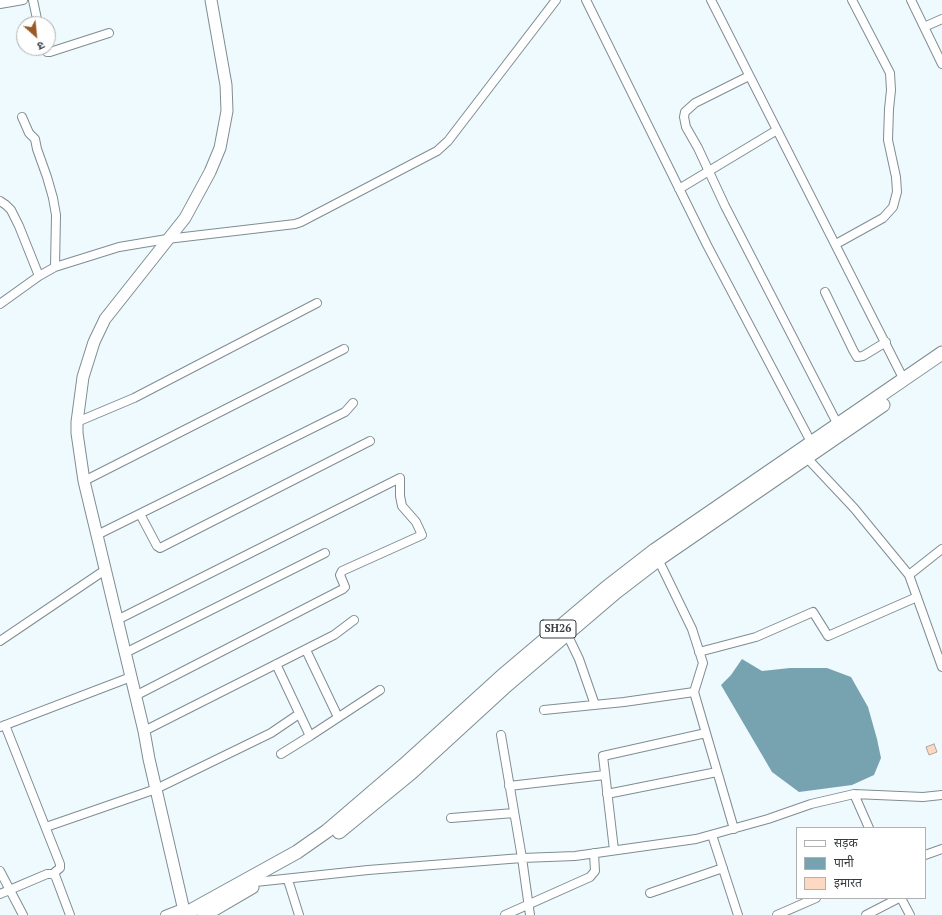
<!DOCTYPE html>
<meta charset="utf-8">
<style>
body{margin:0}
#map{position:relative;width:942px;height:915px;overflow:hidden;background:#eefafe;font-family:"PT Serif","Noto Sans Devanagari",serif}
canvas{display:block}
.legend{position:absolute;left:796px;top:827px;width:130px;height:72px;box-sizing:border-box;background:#fff;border:1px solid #afb1b2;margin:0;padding:5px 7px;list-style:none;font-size:12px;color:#373d3f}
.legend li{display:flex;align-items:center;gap:8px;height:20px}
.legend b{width:20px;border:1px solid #afb1b2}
.north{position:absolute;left:16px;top:16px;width:40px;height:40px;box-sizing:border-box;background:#fff;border:1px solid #afb1b2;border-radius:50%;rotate:153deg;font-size:11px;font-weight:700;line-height:16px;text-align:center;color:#373d3f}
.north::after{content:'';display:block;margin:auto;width:14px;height:18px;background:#9a5925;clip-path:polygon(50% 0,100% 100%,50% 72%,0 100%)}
</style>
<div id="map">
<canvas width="942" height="915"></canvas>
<ul class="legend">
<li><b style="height:5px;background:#fff"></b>सड़क</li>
<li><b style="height:11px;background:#77a3b1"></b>पानी</li>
<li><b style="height:11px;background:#fdd9c1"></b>इमारत</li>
</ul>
<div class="north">उ</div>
</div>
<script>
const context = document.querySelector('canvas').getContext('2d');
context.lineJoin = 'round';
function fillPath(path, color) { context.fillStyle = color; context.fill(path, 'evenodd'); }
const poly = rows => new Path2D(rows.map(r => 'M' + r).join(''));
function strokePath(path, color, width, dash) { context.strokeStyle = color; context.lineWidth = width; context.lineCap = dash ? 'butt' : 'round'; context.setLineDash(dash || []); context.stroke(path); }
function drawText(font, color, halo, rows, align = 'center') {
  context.font = font + ' "PT Serif",serif'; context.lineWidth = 3.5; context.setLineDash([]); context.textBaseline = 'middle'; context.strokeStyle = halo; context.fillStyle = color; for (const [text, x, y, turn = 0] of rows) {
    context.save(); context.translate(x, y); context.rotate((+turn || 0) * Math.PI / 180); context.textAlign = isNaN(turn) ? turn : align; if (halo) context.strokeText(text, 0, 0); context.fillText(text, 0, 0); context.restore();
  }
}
const water = poly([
 [742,659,762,671,790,668,827,668,851,677,868,707,877,739,881,758,874,775,852,785,799,792,772,772,721,685,731,675]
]);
const building = poly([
 [934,744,937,752,929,755,926,747,934,744]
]);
const minor = poly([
 [33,0,38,24],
 [586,0,707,245,811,442],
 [711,0,904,380],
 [911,0,942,64],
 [0,4,23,0],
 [924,27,942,19],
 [44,48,47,52,50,52,109,33],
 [749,76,695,103,685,112,684,117,686,127,698,148,725,206,838,425],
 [22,117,29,133,35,139,37,149,47,177,53,198,56,215,55,267],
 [679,189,777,130],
 [0,201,6,205,11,210,19,226,39,276],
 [836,244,883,218,893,207,897,192,896,177,888,140,889,109,891,90,890,73,852,0],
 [825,292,853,350,857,357,863,356,886,342],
 [0,304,39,276,55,267,119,247,167,239,295,224,301,222,437,151,448,141,556,0],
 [77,422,134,398,317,303],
 [807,458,854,508,909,575,942,667],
 [84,481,344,349],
 [140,514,157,546,160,548,370,441],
 [97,535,345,412,353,403],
 [657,557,692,629,703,663,694,692,734,829],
 [909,575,942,549],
 [117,620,400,478,400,496,402,506,416,522,422,535,342,571,340,575,345,587,343,589,135,696],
 [567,634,579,659,595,705],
 [0,641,105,570],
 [306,650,338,717],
 [699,652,756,637,813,612,828,636,917,597],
 [125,653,325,553],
 [276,664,310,736,380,690],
 [544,710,624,702,694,692],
 [5,725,60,864,60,868,55,872,55,875,70,915],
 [0,727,131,677],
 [144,731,334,635,354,620],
 [501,735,522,858,530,915],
 [281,754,310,736],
 [509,786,605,775],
 [607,794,717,772],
 [854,794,869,828],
 [451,818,514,813],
 [46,827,156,789,271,733,299,714],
 [712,835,738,915],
 [614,850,603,756,706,733],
 [925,855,942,849],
 [0,871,23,915],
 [288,880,299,915],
 [246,883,368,870,522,858,575,856,696,839,768,819,811,804,854,794,923,797,942,795],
 [650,893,723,868],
 [0,894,47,874,51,874,55,875],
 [901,898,910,915],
 [165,915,183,908],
 [505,915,590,877,595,871,594,853],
 [777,915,816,898],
 [866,915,899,898]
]);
const tertiary = poly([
 [185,915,149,759,144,731,84,481,77,433,77,422,83,377,94,342,105,319,185,218,210,172,220,148,227,111,226,85,211,0]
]);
const primary = poly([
 [339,832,411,773,507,685,616,592,659,559,883,405],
 [183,915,297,852,327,831,404,765,502,676,606,588,655,550,942,353],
 [204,915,252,887]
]);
const shields = [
 [558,629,36]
];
const shieldNames = [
 ["SH26",558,629]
];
fillPath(water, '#77a3b1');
fillPath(building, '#fdd9c1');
strokePath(building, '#b0a59d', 1);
strokePath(minor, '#7f8d92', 10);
strokePath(tertiary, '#7f8d92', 13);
strokePath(primary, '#7f8d92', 15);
strokePath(minor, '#fff', 8);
strokePath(tertiary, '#fff', 11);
strokePath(primary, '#fff', 13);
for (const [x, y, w] of shields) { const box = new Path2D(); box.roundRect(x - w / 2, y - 9, w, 18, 3); context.fillStyle = '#fff'; context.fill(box); strokePath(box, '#373d3f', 1); }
drawText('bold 11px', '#373d3f', null, shieldNames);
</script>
